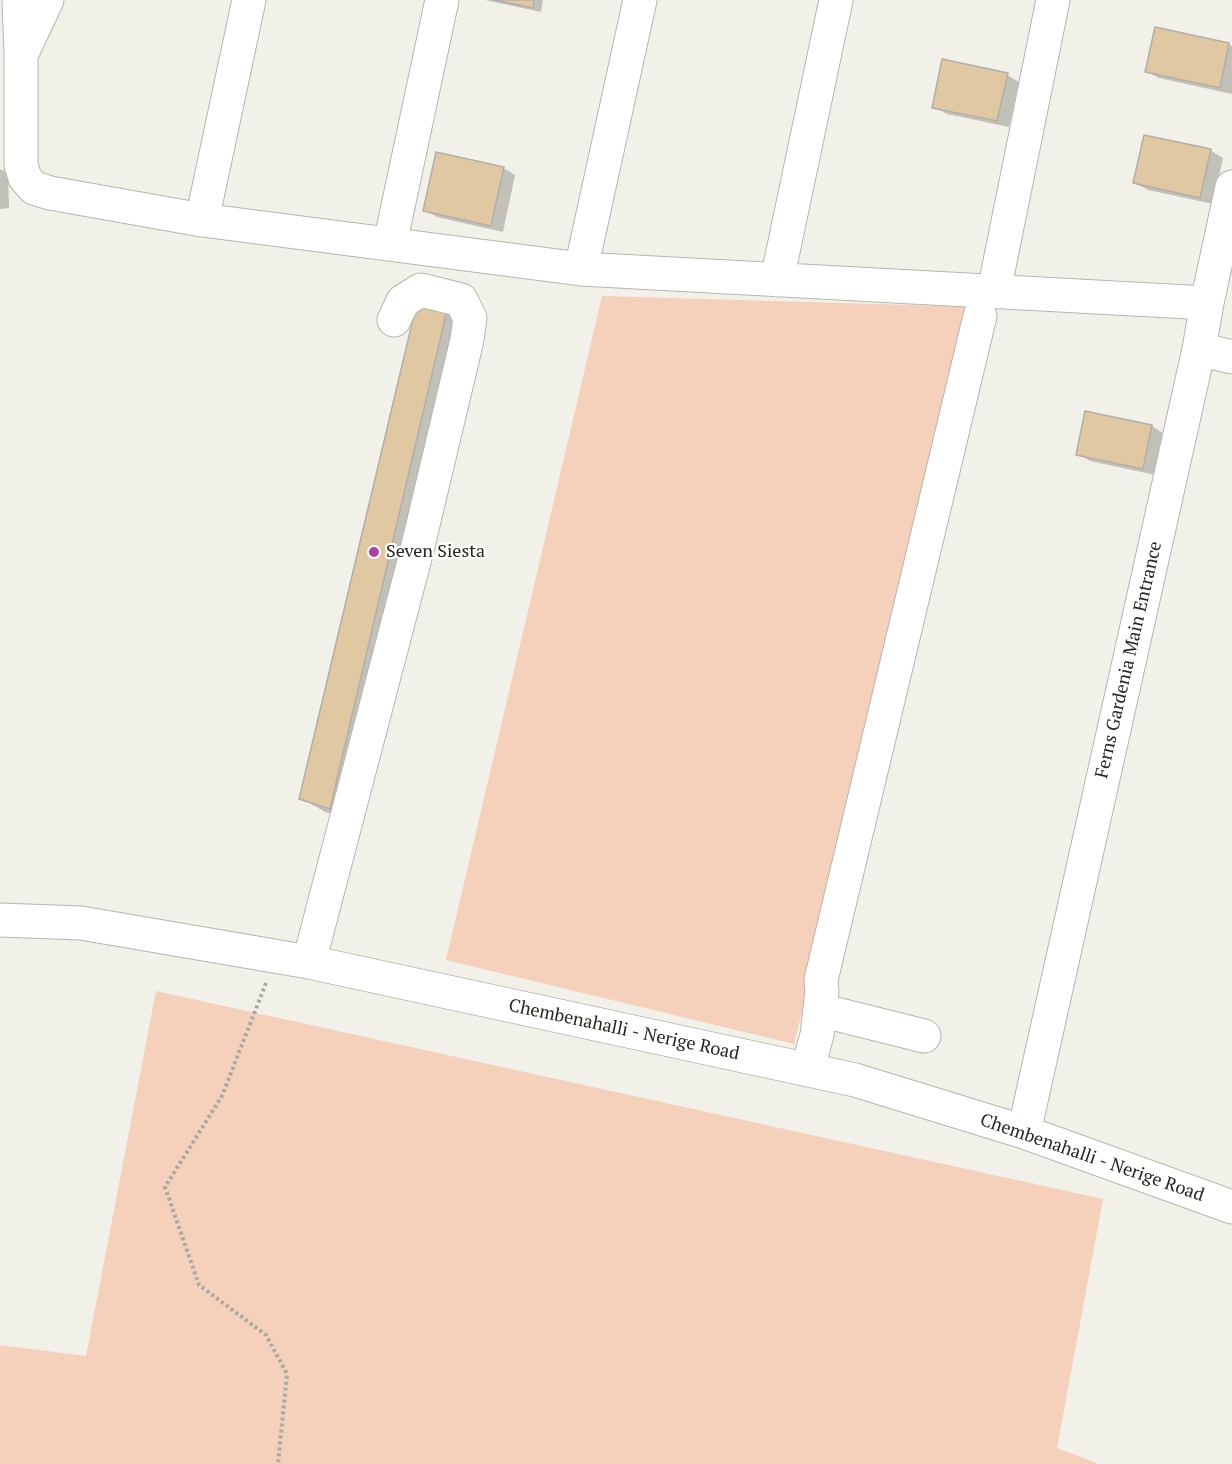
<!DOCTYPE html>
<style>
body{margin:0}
canvas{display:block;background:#f1f1e9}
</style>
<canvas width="1232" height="1464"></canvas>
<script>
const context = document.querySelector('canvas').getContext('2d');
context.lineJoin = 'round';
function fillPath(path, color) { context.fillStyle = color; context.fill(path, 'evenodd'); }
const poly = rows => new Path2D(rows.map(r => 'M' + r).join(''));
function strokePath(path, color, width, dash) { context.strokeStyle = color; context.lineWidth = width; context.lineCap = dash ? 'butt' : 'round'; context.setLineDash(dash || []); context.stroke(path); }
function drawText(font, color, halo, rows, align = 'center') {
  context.font = font + ' "PT Serif",serif'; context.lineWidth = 4.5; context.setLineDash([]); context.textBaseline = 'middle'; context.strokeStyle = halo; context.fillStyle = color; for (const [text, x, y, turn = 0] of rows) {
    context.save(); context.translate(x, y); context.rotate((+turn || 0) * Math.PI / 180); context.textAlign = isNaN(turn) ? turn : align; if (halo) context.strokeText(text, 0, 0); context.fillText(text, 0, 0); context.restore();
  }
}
const green = poly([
 [602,296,978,307,794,1044,446,960],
 [156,991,1103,1199,1057,1448,1099,1464,0,1464,0,1345,86,1356]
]);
const shadow = poly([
 [485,0,543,0,541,12],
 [1156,28,1229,44,1232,46,1232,94,1159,78,1146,71],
 [1007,75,1019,82,1009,127,947,114,934,107],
 [1210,150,1223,158,1213,204,1148,190,1135,183],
 [503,168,515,175,503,232,437,217,425,210],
 [0,169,8,173,9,208,0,209],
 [419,300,472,321,354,821,325,812,301,798],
 [1152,426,1164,434,1155,475,1090,461,1078,454]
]);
const building = poly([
 [494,0,534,0,533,8,494,0],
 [1155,27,1229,43,1220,88,1145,72,1155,27],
 [942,59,1008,73,997,121,932,108,942,59],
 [1144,135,1211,149,1200,198,1133,183,1144,135],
 [436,152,504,167,491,226,423,211,436,152],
 [418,298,448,306,330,809,299,799,418,298],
 [1085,411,1152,425,1143,469,1076,455,1085,411]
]);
const path = poly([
 [266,983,222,1096,165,1187,199,1285,266,1335,287,1374,278,1464]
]);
const minor = poly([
 [19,0,21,55,21,165,25,178,34,188,50,193,202,220,581,269,1207,303],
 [23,51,47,0],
 [202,220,249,0],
 [390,244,442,0],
 [581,269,640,0],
 [777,280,836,0],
 [994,291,1053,0],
 [1199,349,1232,357],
 [0,920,81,923,309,962,855,1080,1024,1132,1232,1207],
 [309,962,416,554,467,340,470,318,461,300,421,290,403,301,394,320],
 [820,1010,924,1036],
 [807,1070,817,1035,822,991,821,980,980,316],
 [1024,1132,1199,349,1207,303,1232,187]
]);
const markers = [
 [374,552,6,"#aa42a5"]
];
const poiNames = [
 ["Seven Siesta",386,552]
];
const streetNames = [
 ["Ferns Gardenia Main Entrance",1129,660,-77],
 ["Chembenahalli - Nerige Road",624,1030,12],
 ["Chembenahalli - Nerige Road",1092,1158,19]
];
fillPath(green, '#f5d0bb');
fillPath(shadow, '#0003');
fillPath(building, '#e0c8a2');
strokePath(building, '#b3aea8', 1.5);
strokePath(minor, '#b6b6af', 35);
strokePath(path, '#a9a9a3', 4, [3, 3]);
strokePath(minor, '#fff', 33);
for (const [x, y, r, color] of markers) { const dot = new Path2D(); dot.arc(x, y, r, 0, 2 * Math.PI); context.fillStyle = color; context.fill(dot); strokePath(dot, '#fffffe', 2); }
drawText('18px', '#262623', '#fffffe', poiNames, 'left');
drawText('18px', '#262623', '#fffffe', streetNames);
</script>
